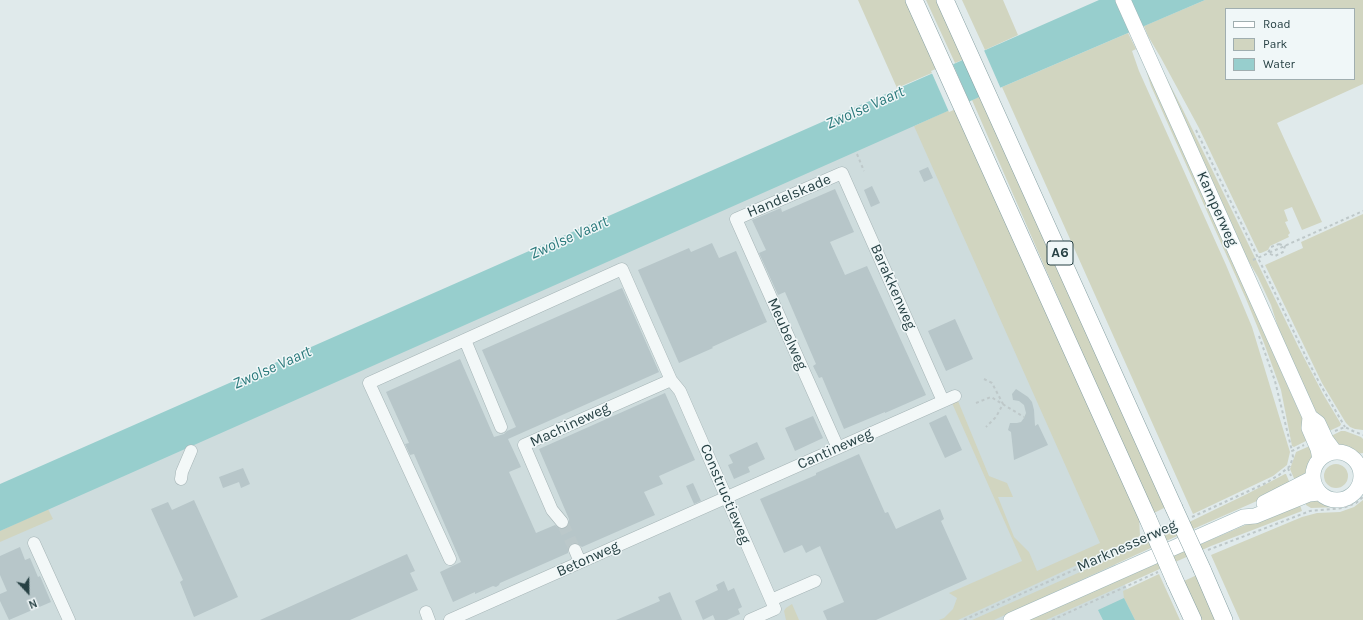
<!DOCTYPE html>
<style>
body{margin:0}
#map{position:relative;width:1363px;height:620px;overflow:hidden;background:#e0eaeb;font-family:Karla,sans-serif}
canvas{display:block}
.legend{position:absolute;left:1225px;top:8px;width:130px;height:72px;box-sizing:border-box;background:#f0f7f8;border:1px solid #a0aeb0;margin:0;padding:5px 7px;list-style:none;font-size:12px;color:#274144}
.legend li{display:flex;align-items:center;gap:8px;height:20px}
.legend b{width:20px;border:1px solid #a0aeb0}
.north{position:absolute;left:8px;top:572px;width:40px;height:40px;-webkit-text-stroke:3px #f0f7f8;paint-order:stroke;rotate:158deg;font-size:11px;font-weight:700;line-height:16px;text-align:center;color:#274144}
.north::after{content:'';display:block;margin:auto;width:14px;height:18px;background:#274144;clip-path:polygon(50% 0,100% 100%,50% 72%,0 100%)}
</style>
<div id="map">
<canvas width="1363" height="620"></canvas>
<ul class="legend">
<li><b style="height:5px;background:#fff"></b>Road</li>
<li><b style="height:11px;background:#d1d5c0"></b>Park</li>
<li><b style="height:11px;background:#97cecd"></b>Water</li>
</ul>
<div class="north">N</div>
</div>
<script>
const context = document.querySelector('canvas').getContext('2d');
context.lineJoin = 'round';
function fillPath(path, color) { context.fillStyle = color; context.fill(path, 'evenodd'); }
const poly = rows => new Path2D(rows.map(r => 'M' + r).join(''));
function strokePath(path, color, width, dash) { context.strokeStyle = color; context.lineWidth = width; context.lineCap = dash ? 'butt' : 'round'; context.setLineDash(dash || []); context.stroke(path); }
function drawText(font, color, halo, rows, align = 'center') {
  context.font = font + ' Karla,sans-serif'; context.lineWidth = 3; context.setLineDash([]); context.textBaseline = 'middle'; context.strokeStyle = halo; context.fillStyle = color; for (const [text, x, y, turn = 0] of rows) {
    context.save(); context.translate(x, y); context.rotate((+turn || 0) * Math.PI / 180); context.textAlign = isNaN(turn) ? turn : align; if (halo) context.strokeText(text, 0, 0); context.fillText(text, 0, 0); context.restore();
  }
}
const built = poly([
 [914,123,1141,620,0,620,0,529]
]);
const green = poly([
 [858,0,911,0,941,69,897,88],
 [926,0,944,0,969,57,955,63],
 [962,0,1003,0,1018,35,985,50],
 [1205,0,1363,0,1363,84,1277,123,1322,222,1302,230,1292,207,1284,210,1288,221,1285,222,1290,233,1288,235,1289,237,1270,246,1268,250,1261,253,1259,253,1199,128,1161,58,1148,36,1144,26],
 [1226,9,1354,9,1354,79,1226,79],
 [1128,33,1136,49,1132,51,1139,71,1226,265,1252,327,1290,452,1287,465,1273,476,1193,514,1002,87],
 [1142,58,1302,418,1310,439,1294,447,1292,446,1281,390,1264,343,1246,299,1151,86],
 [1157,62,1164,73,1182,108,1299,348,1323,394,1341,424,1340,426,1327,432,1313,406,1285,349,1271,305,1258,277,1239,245],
 [986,94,1166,507,1154,513,1094,380,972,100],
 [958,106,1139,516,1140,536,958,620,939,620,944,618,953,609,957,598,949,593,1022,561,952,403,958,401,989,476,1007,483,1013,497,998,497,1014,537,1029,552,1037,571,1100,543,914,126],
 [1363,214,1363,430,1355,429,1350,427,1346,423,1322,383,1265,265,1303,248,1301,242],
 [1341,431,1345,431,1361,437,1363,439,1363,453,1356,454,1337,446,1329,437],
 [1312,445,1315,457,1309,473,1296,483,1290,469,1295,455,1296,452],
 '1324 476a12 12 0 1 1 24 0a12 12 0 1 1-24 0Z',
 [1285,474,1286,474,1291,486,1166,541,994,620,972,620,1150,541,1247,494],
 [1363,483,1363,493,1350,503,1338,507,1311,508,1306,505,1304,499,1317,498,1331,503,1343,502,1357,495],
 [1363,500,1363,620,1240,620,1211,555,1302,517,1317,513,1340,512,1354,507],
 [1299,502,1302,511,1211,546,1046,620,1024,620],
 [48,509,53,519,0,542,0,531],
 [1159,574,1180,620,1135,620,1124,598,1123,591],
 [1197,575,1218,620,1200,620,1184,581],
 [792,604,799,620,786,620,784,611,786,608]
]);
const water = poly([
 [1099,0,1205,0,1002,87,0,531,0,484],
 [1124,598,1135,620,1103,620,1098,610]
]);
const pier = poly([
 [983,48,1001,89,981,98,962,57],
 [952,62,970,103,949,112,931,71]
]);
const building = poly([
 [928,167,933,178,924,182,919,171],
 [872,186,880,203,871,207,864,190],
 [835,189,854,232,830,242,845,275,867,266,926,395,885,413,885,412,844,429,822,377,819,378,813,366,816,364,785,292,778,295,759,253,766,250,752,220,781,208,782,212],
 [712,243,719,258,736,251,767,322,712,347,713,348,679,363,638,270,689,248,691,252],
 [622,288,659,372,508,439,521,467,509,472,536,533,555,525,560,529,566,528,569,524,569,519,539,449,665,393,695,460,659,476,663,484,644,492,655,515,582,547,576,543,572,543,568,549,568,553,500,583,499,585,496,587,493,586,475,594,475,592,453,602,440,572,461,562,414,454,410,455,405,444,409,443,386,392,460,359,494,437,504,434,507,431,516,427,482,350],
 [955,319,973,359,946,371,928,331],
 [1016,389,1028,397,1032,402,1034,410,1035,426,1038,424,1048,445,1014,460,1011,432,1008,430,1010,423,1017,423,1021,422,1024,418,1026,413,1024,405,1019,401,1013,400,1012,394],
 [946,415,962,450,945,458,929,423],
 [813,416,823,438,795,451,785,428],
 [757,442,765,459,748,467,750,472,734,479,728,465,733,463,729,455],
 [859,454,885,513,888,512,896,529,940,509,944,519,941,521,967,579,876,620,827,620,823,611,844,602,820,546,806,553,802,545,784,553,760,499,816,475,816,473],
 [243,468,250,484,241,488,239,482,223,488,219,477],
 [693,483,701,501,694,504,686,486],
 [194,500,238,597,194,617,180,582,183,580,151,509,168,502,172,510],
 [20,547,25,560,30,558,38,577,40,576,51,602,9,620,0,601,0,594,7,591,0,575,0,556],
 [407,554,415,571,410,573,418,590,350,620,260,620],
 [724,581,728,591,734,588,742,607,738,609,740,614,727,620,715,620,713,615,703,620,695,601,718,590,716,585],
 [670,592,682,620,616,620,660,601,658,597]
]);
const minorTunnel = poly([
 [562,522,575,550]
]);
const path = poly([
 [1196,130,1309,363,1320,384,1345,427],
 [857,154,864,171],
 [1279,244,1285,246,1283,252,1275,256,1268,253,1271,247,1279,244],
 [1253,260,1363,211],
 [1259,336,1275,381,1292,451],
 [984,379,992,383,1003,404,996,417,986,427],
 [976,403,991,397,1024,417],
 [1335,431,1345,427,1353,431,1363,435],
 [1288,468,1291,476],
 [1192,517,1264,484,1279,475,1290,466,1293,457,1292,451,1304,445],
 [1208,550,1310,511,1343,508,1356,503,1363,497],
 [964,620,1142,539],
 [1052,620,1158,572]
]);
const minor = poly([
 [465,340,501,427],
 [838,448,736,219,842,173,943,401],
 [181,479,182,472,191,451],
 [562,522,552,510,524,445,671,380],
 [34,543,69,620],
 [575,550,580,562],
 [450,559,369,383,622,269,671,380,680,391,775,609,750,620],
 [771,600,815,581],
 [426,612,429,620],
 [450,620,955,396]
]);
const major = poly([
 [1123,0,1310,417,1318,423,1326,440,1335,452],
 [1310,417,1309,428,1318,449,1320,459],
 '1313 476a24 24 0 1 1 48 0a24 24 0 1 1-48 0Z',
 [1264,503,1313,478],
 [1011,620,1243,517,1255,516,1309,494,1319,493]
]);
const highway = poly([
 [914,0,1148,519],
 [945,0,1174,508],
 [1202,569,1224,620],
 [1175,581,1193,620]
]);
const highwayBridge = poly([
 [1174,508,1202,569],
 [1148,519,1175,581]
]);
const shields = [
 [1060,253,26]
];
const shieldNames = [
 ["A6",1060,253]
];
const streetNames = [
 ["Handelskade",789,196,-23],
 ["Kamperweg",1217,209,66],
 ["Barakkenweg",893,287,66],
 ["Meubelweg",787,334,66],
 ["Machineweg",570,425,-25],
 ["Cantineweg",835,449,-24],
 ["Constructieweg",725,494,67],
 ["Marknesserweg",1127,546,-24],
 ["Betonweg",588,559,-24]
];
const waterNames = [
 ["Zwolse Vaart",865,108,-24],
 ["Zwolse Vaart",569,238,-24],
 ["Zwolse Vaart",272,368,-24]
];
fillPath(built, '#cedcdd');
fillPath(green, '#d1d5c0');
fillPath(water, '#97cecd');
fillPath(pier, '#e0eaeb');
fillPath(building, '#b7c6c9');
strokePath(minorTunnel, '#bbc8ca', 12, [12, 6]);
strokePath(minor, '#a5b4b6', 13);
strokePath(major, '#9eb6b8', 16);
strokePath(highway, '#86a0a3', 18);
strokePath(path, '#bec8c9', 2, [3, 3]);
strokePath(minor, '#f3f8f8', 12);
strokePath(major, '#fff', 15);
strokePath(highway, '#fff', 17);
strokePath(highwayBridge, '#86a0a3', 18, []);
strokePath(highwayBridge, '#fff', 17);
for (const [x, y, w] of shields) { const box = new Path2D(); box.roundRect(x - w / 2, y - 12, w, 24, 3); context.fillStyle = '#f0f7f8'; context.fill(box); strokePath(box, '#274144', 1); }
drawText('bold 14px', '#274144', null, shieldNames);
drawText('15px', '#274144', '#f0f7f8', streetNames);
drawText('italic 16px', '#2c7a7c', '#f0f7f8', waterNames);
</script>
